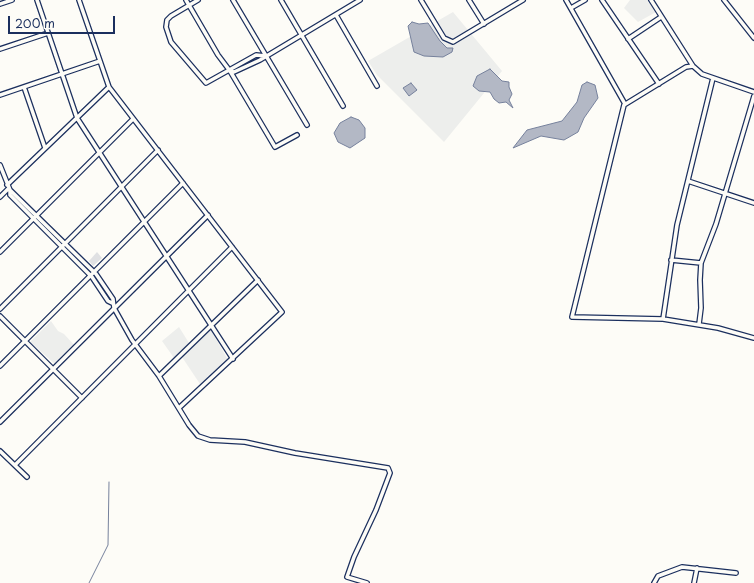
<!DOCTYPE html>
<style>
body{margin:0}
#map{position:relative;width:754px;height:583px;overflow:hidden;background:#fdfcf7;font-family:"Playpen Sans",sans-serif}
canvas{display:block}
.scale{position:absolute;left:8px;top:16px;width:107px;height:18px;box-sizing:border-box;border:2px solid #1b2f5e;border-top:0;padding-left:5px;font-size:12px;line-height:14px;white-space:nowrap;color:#1b2f5e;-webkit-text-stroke:3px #fdfcf7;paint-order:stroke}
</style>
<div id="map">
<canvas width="754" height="583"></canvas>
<div class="scale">200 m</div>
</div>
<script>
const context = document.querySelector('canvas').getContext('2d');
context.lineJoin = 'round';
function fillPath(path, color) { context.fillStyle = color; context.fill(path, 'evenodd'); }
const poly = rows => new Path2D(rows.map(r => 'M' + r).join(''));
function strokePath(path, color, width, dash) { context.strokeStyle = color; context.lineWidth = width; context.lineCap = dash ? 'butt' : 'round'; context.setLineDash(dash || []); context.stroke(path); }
const built = poly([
 [630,0,650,0,656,12,638,22,624,8],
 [453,12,502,71,444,142,377,75,368,61],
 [51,321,58,331,64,334,76,347,56,365,30,342],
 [179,327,189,343,174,358,162,341],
 [211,330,228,360,200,384,182,357]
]);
const green = poly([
 [97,252,102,258,93,266,89,261]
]);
const water = poly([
 [412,22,419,24,428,23,440,41,447,48,453,48,452,52,443,57,424,56,414,52,408,26,412,22],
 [490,69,502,81,509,82,509,87,512,94,509,100,513,108,506,102,499,103,494,99,490,92,479,91,473,86,477,76,490,69],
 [587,82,595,85,598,98,584,118,578,132,564,140,541,136,513,148,527,130,562,121,577,102,582,85,587,82],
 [411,83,417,90,409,96,403,88,411,83],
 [351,117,359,120,365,128,365,138,350,148,338,142,334,133,340,123,351,117]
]);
const stream = poly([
 [89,583,108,545,109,482]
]);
const minor = poly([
 [37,0,77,118,233,359],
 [79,0,109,87,282,312,180,407],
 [186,0,218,55,230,71,234,72,260,60,360,0],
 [198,0,171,16,167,20,166,27,171,42,206,83,256,55,266,56],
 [233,0,307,125],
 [281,0,343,106],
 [421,0,444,38,453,42,523,0],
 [469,0,484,24],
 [566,0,625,104],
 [602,0,659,84],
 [651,0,693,66,702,74,754,92],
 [724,0,754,38],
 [0,4,12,0],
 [571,8,585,0],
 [336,15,377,86],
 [628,39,661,17],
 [0,49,48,33],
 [693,66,686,67,624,105,572,317,663,319,718,328,754,338],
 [230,71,275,147,297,135],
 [24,87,45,148],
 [0,95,100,61],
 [0,165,10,190,96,274,113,299,114,308,132,340,159,376,189,425,198,436,210,440,245,442,295,453,388,468,390,473,376,510,354,557,347,577,367,583],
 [688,181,754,203],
 [7,185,109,87],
 [10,190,10,195,92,277,108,301,112,303],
 [0,197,8,189],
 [0,252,133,119],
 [671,260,701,263],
 [0,309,158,150],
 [0,316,82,398],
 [663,319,677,225,713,78],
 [699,324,701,308,700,280,701,263,716,224,754,96],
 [0,366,183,183],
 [159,376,258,280],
 [0,422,208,215],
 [0,451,27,477],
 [15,465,232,247],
 [654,583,658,576,682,567,736,573],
 [694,583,697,568]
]);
fillPath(built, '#edeeec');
fillPath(green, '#e0e1e3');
fillPath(water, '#b3b8c5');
strokePath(water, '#76819c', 1);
strokePath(stream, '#76819c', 1);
strokePath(minor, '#1b2f5e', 6);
strokePath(minor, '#fdfcf7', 3.5);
</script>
